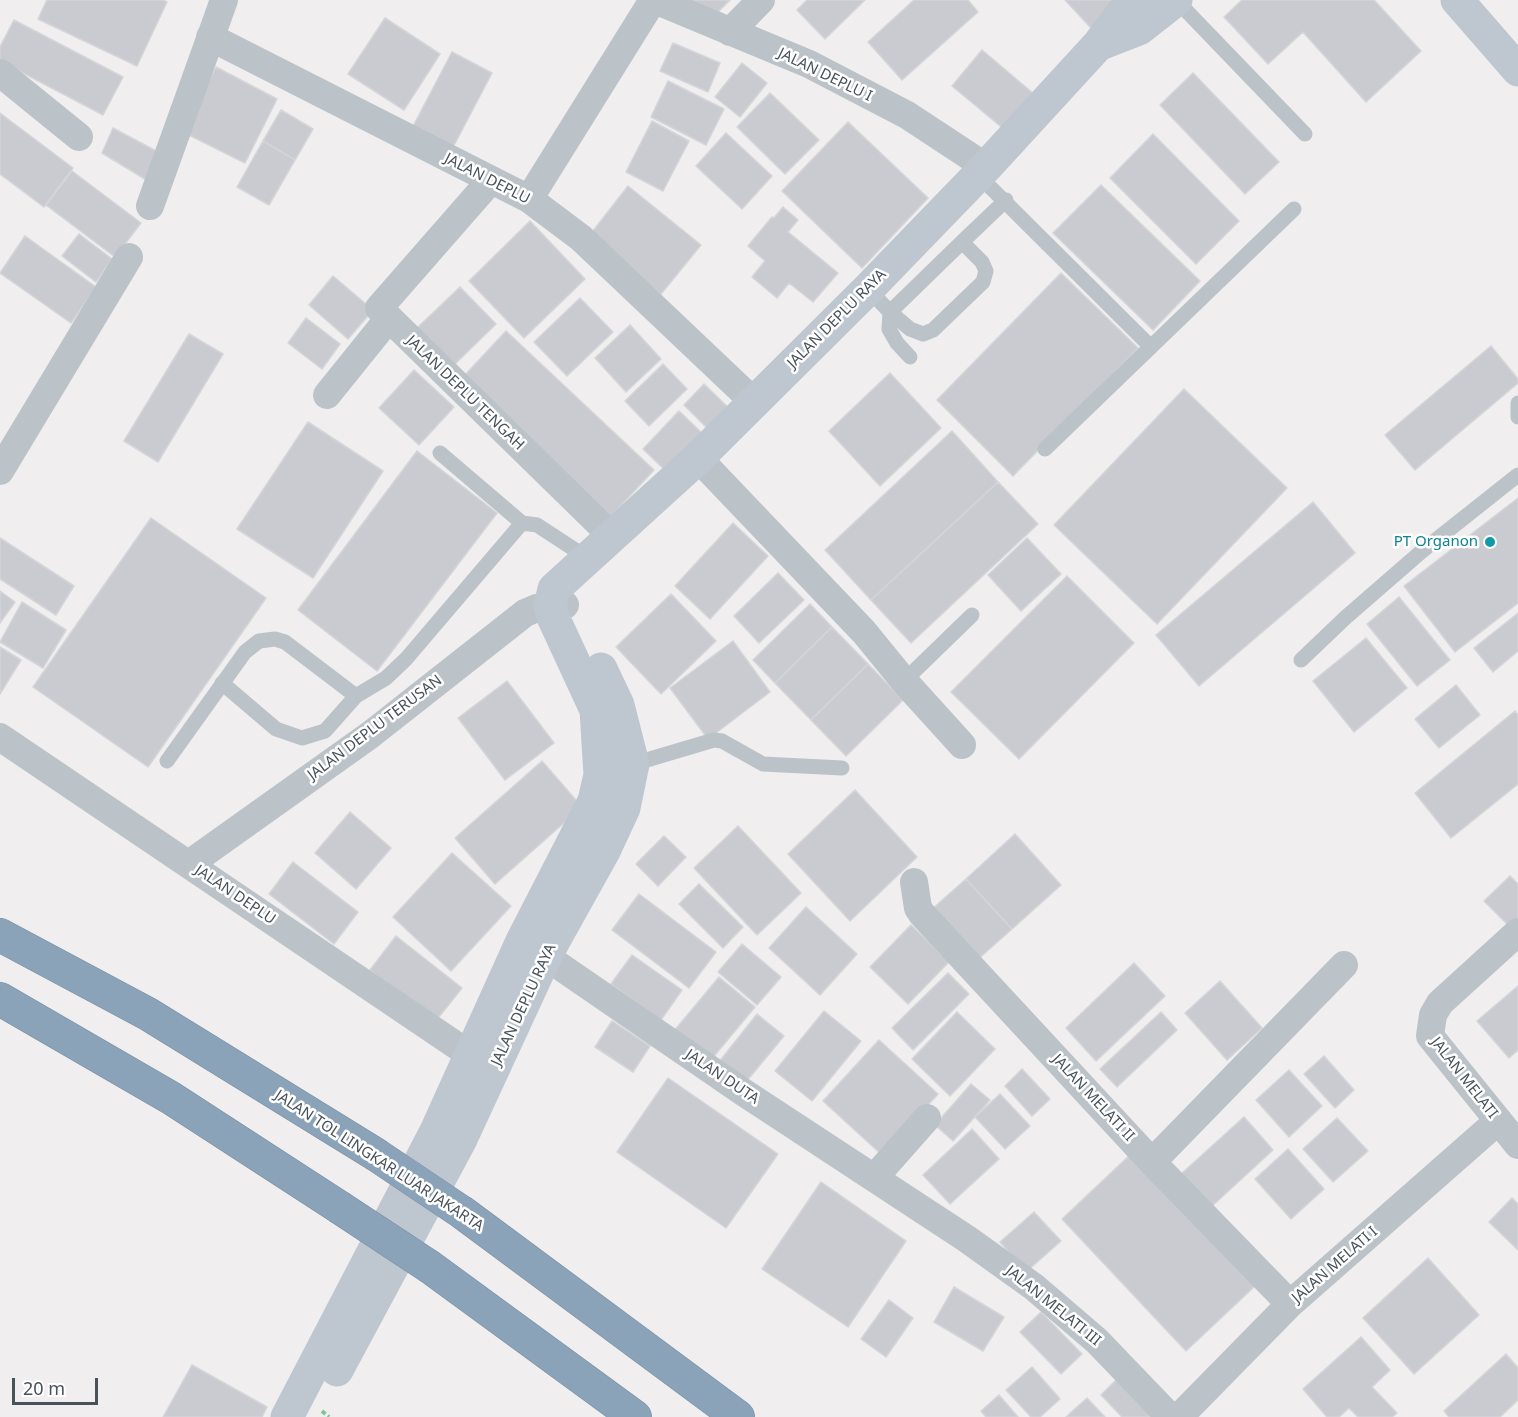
<!DOCTYPE html>
<style>
body{margin:0}
#map{position:relative;width:1518px;height:1417px;overflow:hidden;background:#f0eeee;font-family:"Noto Sans",sans-serif}
canvas{display:block}
.scale{position:absolute;left:12px;top:1378px;width:86px;height:27px;box-sizing:border-box;border:3px solid #485259;border-top:0;padding-left:8px;font-size:18px;line-height:21px;white-space:nowrap;color:#485259;-webkit-text-stroke:4px #fff;paint-order:stroke}
</style>
<div id="map">
<canvas width="1518" height="1417"></canvas>
<div class="scale">20 m</div>
</div>
<script>
const context = document.querySelector('canvas').getContext('2d');
context.lineJoin = 'round';
function fillPath(path, color) { context.fillStyle = color; context.fill(path, 'evenodd'); }
const poly = rows => new Path2D(rows.map(r => 'M' + r).join(''));
function strokePath(path, color, width, dash) { context.strokeStyle = color; context.lineWidth = width; context.lineCap = dash ? 'butt' : 'round'; context.setLineDash(dash || []); context.stroke(path); }
function drawText(font, color, halo, rows, align = 'center') {
  context.font = font + ' "Noto Sans",sans-serif'; context.lineWidth = 5; context.setLineDash([]); context.textBaseline = 'middle'; context.strokeStyle = halo; context.fillStyle = color; for (const [text, x, y, turn = 0] of rows) {
    context.save(); context.translate(x, y); context.rotate((+turn || 0) * Math.PI / 180); context.textAlign = isNaN(turn) ? turn : align; if (halo) context.strokeText(text, 0, 0); context.fillText(text, 0, 0); context.restore();
  }
}
const building = poly([
 [47,0,163,0,167,2,137,66,38,19,47,0],
 [689,0,730,0,710,20,689,0],
 [807,0,865,0,825,39,797,10,807,0],
 [914,0,968,0,978,12,902,80,868,42,914,0],
 [1065,0,1121,0,1091,28,1065,0],
 [1242,0,1374,0,1421,51,1366,102,1303,32,1268,64,1224,17,1242,0],
 [385,18,440,54,404,110,348,74,385,18],
 [14,20,123,77,103,115,0,61,0,47,14,20],
 [673,43,720,63,708,92,660,71,673,43],
 [982,50,1041,100,1011,135,952,86,982,50],
 [452,52,492,73,450,153,410,132,452,52],
 [742,63,767,83,740,117,715,97,742,63],
 [216,67,277,99,245,163,183,132,216,67],
 [1193,73,1279,162,1245,194,1160,105,1193,73],
 [668,81,724,109,706,145,651,117,668,81],
 [770,93,819,140,785,174,737,127,770,93],
 [281,110,313,129,295,160,263,141,281,110],
 [0,113,73,168,44,207,0,174,0,113],
 [652,121,689,141,663,191,626,172,652,121],
 [848,122,928,198,862,268,782,191,848,122],
 [113,128,158,152,148,181,102,153,113,128],
 [726,133,772,176,742,209,696,166,726,133],
 [1153,134,1239,221,1196,264,1110,178,1153,134],
 [263,141,295,160,269,205,237,187,263,141],
 [72,171,141,223,115,257,46,205,72,171],
 [1101,185,1200,281,1153,330,1053,233,1101,185],
 [628,186,701,245,661,294,589,236,628,186],
 [783,207,798,220,788,232,838,273,813,302,789,283,777,298,752,277,765,261,748,246,772,217,774,218,783,207],
 [530,221,585,279,524,338,469,281,530,221],
 [79,234,112,259,96,282,62,256,79,234],
 [25,236,96,287,71,323,0,273,25,236],
 [1061,273,1138,348,1013,476,937,400,1061,273],
 [333,276,373,310,348,339,309,305,333,276],
 [460,287,496,324,453,366,417,328,460,287],
 [580,298,613,332,567,376,534,342,580,298],
 [306,318,340,344,322,369,288,343,306,318],
 [630,325,661,359,626,392,595,358,630,325],
 [506,331,654,470,611,516,464,376,506,331],
 [189,334,223,354,158,462,124,441,189,334],
 [1491,346,1518,379,1518,383,1415,470,1385,435,1491,346],
 [663,364,687,389,649,426,625,401,663,364],
 [414,370,454,407,419,445,379,408,414,370],
 [890,373,941,428,880,486,829,431,890,373],
 [704,384,736,415,715,436,684,405,704,384],
 [1184,389,1287,488,1157,624,1054,525,1184,389],
 [679,411,704,435,668,473,643,449,679,411],
 [308,422,383,471,313,578,237,529,308,422],
 [952,431,998,482,871,600,825,550,952,431],
 [417,451,497,513,377,671,298,610,417,451],
 [998,482,1038,524,911,643,871,600,998,482],
 [1518,498,1518,603,1455,652,1404,586,1518,498],
 [1313,502,1355,553,1199,686,1156,635,1313,502],
 [151,518,266,598,148,767,33,687,151,518],
 [733,523,768,556,710,619,675,586,733,523],
 [0,538,74,586,56,615,0,579,0,538],
 [1027,538,1061,574,1021,611,988,575,1027,538],
 [778,573,804,600,759,643,734,616,778,573],
 [1067,576,1134,643,1019,759,951,692,1067,576],
 [0,591,15,602,0,623,0,591],
 [671,594,716,641,661,694,616,647,671,594],
 [1399,597,1450,660,1417,686,1367,624,1399,597],
 [22,602,66,630,43,668,0,642,22,602],
 [810,604,832,627,775,683,753,660,810,604],
 [1518,613,1518,651,1493,672,1474,648,1518,613],
 [832,627,868,664,811,720,775,683,832,627],
 [1366,638,1407,688,1354,732,1313,681,1366,638],
 [733,641,770,692,708,739,670,688,733,641],
 [0,647,21,660,0,694,0,647],
 [868,664,903,700,846,756,811,720,868,664],
 [507,681,554,743,505,780,458,718,507,681],
 [1456,685,1480,715,1439,748,1415,719,1456,685],
 [1515,711,1518,715,1518,784,1451,838,1415,793,1515,711],
 [542,761,582,807,495,884,455,838,542,761],
 [855,790,917,857,850,921,788,854,855,790],
 [350,812,391,848,356,889,315,853,350,812],
 [738,826,801,893,757,935,694,868,738,826],
 [1015,834,1061,885,1012,929,966,879,1015,834],
 [664,836,686,857,658,886,636,864,664,836],
 [452,853,511,906,451,971,393,917,452,853],
 [293,862,358,912,334,944,269,894,293,862],
 [1510,876,1518,884,1518,927,1514,931,1484,901,1510,876],
 [966,879,1012,929,976,961,931,910,966,879],
 [699,884,743,927,723,948,679,904,699,884],
 [639,894,716,952,689,988,612,930,639,894],
 [806,907,857,954,820,995,769,948,806,907],
 [911,925,949,962,908,1004,870,967,911,925],
 [396,936,462,988,435,1022,370,970,396,936],
 [742,944,781,977,757,1005,718,972,742,944],
 [632,955,682,990,661,1020,611,984,632,955],
 [1134,963,1165,996,1096,1061,1066,1028,1134,963],
 [948,973,969,994,913,1050,892,1028,948,973],
 [719,977,755,1007,710,1061,674,1031,719,977],
 [1220,981,1262,1028,1227,1060,1185,1013,1220,981],
 [1518,986,1518,1050,1509,1058,1477,1021,1518,986],
 [824,1011,861,1041,812,1101,775,1071,824,1011],
 [957,1012,995,1049,950,1096,912,1059,957,1012],
 [1161,1012,1177,1030,1117,1087,1100,1069,1161,1012],
 [757,1014,784,1036,745,1083,719,1062,757,1014],
 [612,1021,650,1046,633,1072,595,1047,612,1021],
 [879,1040,938,1094,882,1155,823,1101,879,1040],
 [1324,1056,1354,1090,1335,1108,1304,1074,1324,1056],
 [1022,1069,1050,1099,1032,1116,1005,1086,1022,1069],
 [1289,1070,1322,1106,1289,1137,1256,1100,1289,1070],
 [668,1078,778,1154,726,1228,617,1152,668,1078],
 [971,1084,990,1100,953,1141,935,1125,971,1084],
 [1000,1094,1030,1126,1005,1149,975,1117,1000,1094],
 [1244,1117,1273,1150,1211,1207,1181,1174,1244,1117],
 [1337,1118,1368,1151,1333,1182,1303,1149,1337,1118],
 [972,1129,999,1159,950,1204,923,1175,972,1129],
 [1288,1149,1324,1189,1291,1219,1255,1179,1288,1149],
 [1131,1154,1255,1286,1186,1351,1062,1219,1131,1154],
 [821,1182,906,1241,848,1327,762,1269,821,1182],
 [1512,1198,1518,1204,1518,1250,1489,1222,1512,1198],
 [1034,1212,1061,1241,1026,1272,1000,1242,1034,1212],
 [1428,1258,1479,1315,1414,1374,1363,1318,1428,1258],
 [954,1287,1004,1317,983,1351,934,1322,954,1287],
 [889,1300,913,1318,886,1357,861,1339,889,1300],
 [1041,1312,1082,1354,1061,1374,1020,1332,1041,1312],
 [1361,1337,1390,1370,1372,1387,1397,1413,1392,1417,1358,1417,1349,1408,1339,1417,1327,1417,1303,1389,1361,1337],
 [1506,1354,1518,1368,1518,1400,1500,1417,1449,1417,1444,1411,1506,1354],
 [192,1365,267,1407,262,1417,163,1417,192,1365],
 [1032,1367,1060,1399,1040,1417,1031,1417,1006,1390,1032,1367],
 [1120,1376,1160,1417,1122,1417,1101,1395,1120,1376],
 [999,1395,1018,1417,986,1417,981,1411,999,1395],
 [1087,1398,1105,1417,1066,1417,1087,1398]
]);
const path = poly([
 [322,1411,329,1417]
]);
const lane = poly([
 [1176,0,1305,134],
 [978,175,1151,347],
 [962,242,982,262,986,271,983,282,933,330,923,334,910,329,890,312,962,242,1006,200],
 [868,289,890,312,889,329,897,343,910,357],
 [1518,403,1518,417],
 [1045,449,1294,209],
 [440,453,522,523],
 [1301,660,1345,618,1422,551,1518,475],
 [904,681,972,615],
 [222,683,276,729,302,738,325,731,356,696],
 [167,761,245,652,259,641,275,639,285,642,356,696,386,678,406,659,522,523,537,525,589,559],
 [633,764,714,740,722,741,763,764,842,768]
]);
const street = poly([
 [655,0,809,64,907,115,986,167],
 [730,32,761,0],
 [210,37,529,199,581,238,754,402],
 [0,73,79,137],
 [529,199,653,0],
 [150,206,224,0],
 [389,318,379,308,491,180],
 [327,395,389,318,613,537],
 [698,458,864,632,904,681,962,745],
 [0,471,129,257],
 [0,737,469,1054],
 [189,864,370,735,525,613,537,608,565,605],
 [914,882,918,908,922,914,1152,1162,1290,1304],
 [1518,932,1440,1003,1433,1015,1430,1036,1518,1145],
 [526,943,743,1092,967,1239,1034,1287,1097,1341,1170,1417],
 [1152,1162,1344,965],
 [874,1178,927,1118],
 [1179,1417,1290,1304,1498,1121]
]);
const secondary = poly([
 [1457,0,1518,70],
 [1098,45,1139,29,1176,0],
 [337,1370,460,1141,546,955,604,851,624,808,633,764,618,705,601,669],
 [287,1417,436,1131,522,941,594,801,600,775,596,710,553,617,550,606,554,589,698,458,868,289,986,167,1098,45,1132,0]
]);
const highway = poly([
 [0,935,148,1014,375,1154],
 [0,999,171,1098,339,1207],
 [463,1213,738,1417],
 [430,1267,635,1417]
]);
const highwayBridge = poly([
 [375,1154,463,1213],
 [339,1207,430,1267]
]);
const markers = [
 [1490,542,6,"#0f9aa8"]
];
const streetNames = [
 ["JALAN DEPLU I",825,75,26],
 ["JALAN DEPLU",487,179,27],
 ["JALAN DEPLU RAYA",837,319,-45],
 ["JALAN DEPLU TENGAH",465,393,44],
 ["JALAN DEPLU TERUSAN",375,728,-37],
 ["JALAN DEPLU",235,895,34],
 ["JALAN DEPLU RAYA",524,1005,-65],
 ["JALAN DUTA",722,1077,34],
 ["JALAN MELATI",1464,1078,52],
 ["JALAN MELATI II",1093,1098,47],
 ["JALAN TOL LINGKAR LUAR JAKARTA",379,1161,33],
 ["JALAN MELATI I",1335,1265,-41],
 ["JALAN MELATI III",1053,1306,39]
];
const cultureNames = [
 ["PT Organon",1478,542]
];
fillPath(building, '#c9cbd0');
strokePath(building, '#d3d5d9', 1.5);
strokePath(highway, '#768ea3', 34);
strokePath(path, '#7dc49e', 4, [4.5, 3]);
strokePath(lane, '#bbc3c9', 15);
strokePath(street, '#bbc3c9', 28);
strokePath(secondary, '#bec7d0', 33);
strokePath(highway, '#8ba3b8', 33);
strokePath(highwayBridge, '#768ea3', 34, []);
strokePath(highwayBridge, '#8ba3b8', 33);
for (const [x, y, r, color] of markers) { const dot = new Path2D(); dot.arc(x, y, r, 0, 2 * Math.PI); context.fillStyle = color; context.fill(dot); strokePath(dot, '#fff', 2); }
drawText('15px', '#485259', '#fff', streetNames);
drawText('15px', '#0d838f', '#fff', cultureNames, 'right');
</script>
